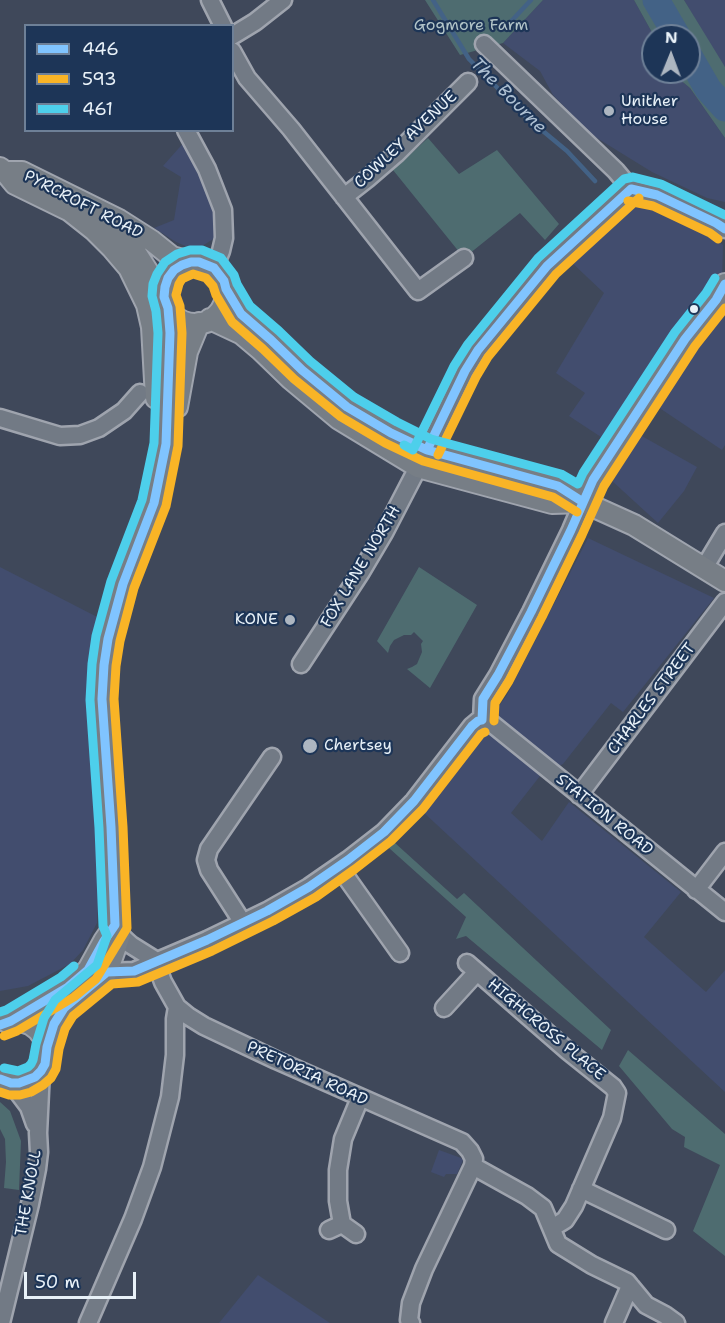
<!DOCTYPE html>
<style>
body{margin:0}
#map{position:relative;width:725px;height:1323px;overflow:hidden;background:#3f485a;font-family:"Shantell Sans",sans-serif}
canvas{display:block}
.legend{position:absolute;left:24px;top:24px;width:210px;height:108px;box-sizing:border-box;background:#1d3557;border:2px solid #6e8097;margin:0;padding:8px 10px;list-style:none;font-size:18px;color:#e8f1f8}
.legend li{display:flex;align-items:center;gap:12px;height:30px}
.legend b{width:30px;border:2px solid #6e8097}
.north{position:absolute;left:641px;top:24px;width:60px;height:60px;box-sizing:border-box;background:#1d3557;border:2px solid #6e8097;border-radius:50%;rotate:1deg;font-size:16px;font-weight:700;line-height:24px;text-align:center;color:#e8f1f8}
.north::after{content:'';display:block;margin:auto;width:21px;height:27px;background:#adb6c1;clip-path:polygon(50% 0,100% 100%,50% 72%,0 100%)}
.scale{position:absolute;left:24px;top:1272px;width:112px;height:27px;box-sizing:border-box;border:3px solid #e8f1f8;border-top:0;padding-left:8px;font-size:18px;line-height:21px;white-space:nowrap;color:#e8f1f8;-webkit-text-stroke:4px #1d3557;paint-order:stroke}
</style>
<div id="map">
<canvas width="725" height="1323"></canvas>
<ul class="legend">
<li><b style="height:8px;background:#80c4ff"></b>446</li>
<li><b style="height:8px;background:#f9b426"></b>593</li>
<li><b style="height:8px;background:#4dcfeb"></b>461</li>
</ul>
<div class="north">N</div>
<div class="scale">50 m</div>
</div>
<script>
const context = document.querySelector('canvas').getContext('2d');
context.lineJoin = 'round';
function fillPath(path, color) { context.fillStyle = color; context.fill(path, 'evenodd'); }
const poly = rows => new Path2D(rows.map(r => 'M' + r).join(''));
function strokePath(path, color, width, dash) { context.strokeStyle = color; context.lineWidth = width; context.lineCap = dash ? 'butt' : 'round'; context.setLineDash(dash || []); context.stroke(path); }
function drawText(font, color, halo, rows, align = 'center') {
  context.font = font + ' "Shantell Sans",sans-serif'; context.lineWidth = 4.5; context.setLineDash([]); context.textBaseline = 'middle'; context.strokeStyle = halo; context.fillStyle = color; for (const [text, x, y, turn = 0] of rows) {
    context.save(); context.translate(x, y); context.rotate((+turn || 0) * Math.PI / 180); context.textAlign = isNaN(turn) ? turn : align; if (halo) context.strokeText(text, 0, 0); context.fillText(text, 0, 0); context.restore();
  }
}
const built = poly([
 [543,0,634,0,654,36,653,72,674,72,678,78,690,88,725,138,725,202,707,198,652,172,592,135,553,95,540,71,503,43],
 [684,0,725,0,725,67,721,63],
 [186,140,212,201,217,222,218,236,199,248,190,248,176,242,154,228,174,220,181,177,163,166],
 [649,203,682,212,704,228,723,245,722,282,623,421,640,435,697,467,684,491,658,523,600,470,590,453,601,437,569,416,585,393,556,373,604,293,569,260,621,210],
 [725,303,725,445,722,450,658,407],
 [588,538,714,598,623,712,611,703,563,764,540,776,511,813,542,841,569,802,681,892,644,937,706,992,725,970,725,1092,422,811,507,695],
 [0,567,105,621,93,708,96,801,100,874,97,923,83,950,70,964,28,986,0,991],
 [439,1150,461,1158,463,1160,457,1174,446,1174,444,1177,431,1172],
 [258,1275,330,1323,219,1323]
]);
const green = poly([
 [425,0,543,0,503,43,460,55],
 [634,0,684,0,725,67,725,138,690,88,678,78,674,72,689,72,689,36,654,36],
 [428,138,459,174,497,150,559,224,545,240,520,213,464,258,393,170],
 [419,567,477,605,430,688,407,669,412,667,417,664,422,652,421,644,423,641,414,632,411,635,404,635,394,640,390,646,388,653,377,641],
 [395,843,457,899,464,893,611,1030,602,1050,466,936,456,939,466,917,389,848],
 [628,1050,725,1134,725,1256,693,1231,720,1165,684,1147,685,1137,672,1129,619,1066],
 [0,1102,10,1111,21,1141,19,1190,4,1188,6,1162,5,1139,0,1129]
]);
const stream = poly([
 [433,0,469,59,526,117,567,151,595,181],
 [504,29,531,0]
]);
const river = poly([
 [656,0,677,36],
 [689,56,708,89,725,108]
]);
const minor = poly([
 [210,0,223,26],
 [232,36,255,22,283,0],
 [484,44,616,171,631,189,657,195,716,223,725,229],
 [232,51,247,78,291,129,418,291,464,258],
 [186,130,207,169,223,210,224,238,221,251,214,268],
 [344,197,367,179,396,154,468,82],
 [0,418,60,436,80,435,99,428,124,411,140,393],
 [704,568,725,533],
 [301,664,361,572,384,533,427,450,465,371,478,350,547,266,631,189],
 [482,720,491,723,725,912],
 [482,720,483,699,498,675,531,612,571,530,583,502],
 [579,795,725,602],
 [339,867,400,953],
 [696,890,725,852],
 [243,923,209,870,206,860,209,849,272,757],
 [120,935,131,945,155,960],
 [467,963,568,1051,613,1087,617,1093,612,1118,574,1206,565,1220,552,1228],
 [107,972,134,971,207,940,267,911,309,887,348,860,384,832,414,801,472,726,478,721,482,720],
 [177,1007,188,1016,204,1026,276,1060,462,1142,470,1151,474,1159,473,1166,424,1269,411,1303,409,1320,411,1323],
 [444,1008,477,972],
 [11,1083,29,1107,35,1124],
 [473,1166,527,1196,543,1208,558,1244,592,1265,627,1282,646,1305,665,1315,676,1323],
 [581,1189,666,1230],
 [342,1224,338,1201,338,1170,343,1139,360,1098],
 [329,1230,342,1224,356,1234],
 [1,1323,30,1204,37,1169,39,1152,38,1133,41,1071],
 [88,1323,133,1219,152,1167,170,1097,175,1055,175,1019,177,1007,163,982,155,960],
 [614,1323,630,1286]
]);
const major = poly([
 [0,168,5,172,15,184,103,227,132,247,164,297],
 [5,172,22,172,28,175,119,220,152,241,172,257,191,262],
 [70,211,94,230,112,248,129,268,147,305,152,327,156,398],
 '164 293a31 31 0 1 1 62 0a31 31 0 1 1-62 0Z',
 [226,289,241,314,271,340,302,370,347,407,391,433,427,450,558,486,583,502,634,525,725,581],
 [210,319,242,334,261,350,291,379,339,419,418,467,552,503,583,502],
 [177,407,187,352,199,323],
 [583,502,593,480,654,386,685,339,716,300,725,284],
 [11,1021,42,1003,68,987,88,970,104,941,115,925],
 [47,1047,54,1024,64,1008,84,992,107,972,120,935,115,925,115,917,111,827,102,699,104,665,108,639,123,584,154,503,166,444,170,333,168,308],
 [0,1079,11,1083,19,1083,27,1081,35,1077,41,1071,45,1064,47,1056,47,1047,44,1038,38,1030,30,1024,21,1021,7,1022]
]);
const bus1 = poly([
 [631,189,657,195,716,223,725,229],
 [427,450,465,371,478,350,547,266,631,189],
 [482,720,483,699,498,675,531,612,571,530,593,480,685,339,716,300,725,284],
 [0,1025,11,1021,68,987,88,970,104,941,115,925,111,827,102,699,104,665,108,639,123,584,154,503,166,444,170,333,168,308,164,297,165,287,168,278,174,270,182,265,191,262,199,262,214,268,224,281,226,289,241,314,271,340,302,370,347,407,391,433,427,450,558,486,583,502],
 [0,1079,11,1083,19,1083,35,1077,41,1071,45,1064,47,1047,54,1024,64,1008,107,972,134,971,207,940,267,911,309,887,348,860,384,832,414,801,472,726,478,721,482,720]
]);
const bus2 = poly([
 [628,201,653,206,710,233,718,239],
 [438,455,476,377,488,357,556,274,639,198],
 [494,721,495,703,509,681,542,617,582,535,604,486,695,346,725,308],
 [4,1036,17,1031,74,997,96,979,127,928,123,827,114,699,116,666,120,641,134,588,166,506,178,446,182,333,180,306,176,295,179,284,182,279,193,274,206,278,213,286,216,295,232,322,263,349,294,379,341,417,385,443,423,461,553,497,577,512],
 [0,1092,9,1095,20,1095,31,1092,43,1085,51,1078,56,1069,59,1049,65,1029,73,1016,112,984,138,982,212,951,273,921,316,897,355,869,391,841,423,809,481,734,485,732]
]);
const bus3 = poly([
 [404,445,413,450,454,366,468,344,538,258,624,179,633,177,661,184,725,215],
 [0,1012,6,1010,61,977,74,966],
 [4,1068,18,1071,28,1067,31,1064,33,1060,36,1044,44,1018,55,1000,97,965,107,936,103,926,99,828,90,700,92,664,96,636,111,581,142,500,154,443,158,333,156,311,152,296,153,284,157,274,165,262,177,254,190,250,202,250,221,258,234,275,237,284,250,306,279,331,310,361,354,397,397,422,431,439,561,474,578,484,583,473,675,332,706,293,715,278]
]);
const markers = [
 [609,111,6,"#adb6c1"],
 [694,309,5,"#e8f1f8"],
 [290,620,6,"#adb6c1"],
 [310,746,8,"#adb6c1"]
];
const parkNames = [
 ["Gogmore Farm",471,26]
];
const poiNames = [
 ["Unither",621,102],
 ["House",621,120],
 ["KONE",278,620,"right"],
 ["Chertsey",324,746]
];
const streetNames = [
 ["COWLEY AVENUE",406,140,-43],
 ["PYRCROFT ROAD",83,205,27],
 ["FOX LANE NORTH",361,567,-59],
 ["CHARLES STREET",652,699,-53],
 ["STATION ROAD",604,815,39],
 ["HIGHCROSS PLACE",546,1030,40],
 ["PRETORIA ROAD",307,1074,25],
 ["THE KNOLL",29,1193,-80]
];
const waterNames = [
 ["The Bourne",508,96,45]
];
fillPath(built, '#424d6e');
fillPath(green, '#4e6c70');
strokePath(stream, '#436286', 4.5);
strokePath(river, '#436286', 27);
strokePath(minor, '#9fa4ae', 21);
strokePath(major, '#9fa4ae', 24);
strokePath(minor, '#727a85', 16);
strokePath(major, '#777e86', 20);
strokePath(bus1, '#80c4ff', 9);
strokePath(bus2, '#f9b426', 9);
strokePath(bus3, '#4dcfeb', 9);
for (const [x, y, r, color] of markers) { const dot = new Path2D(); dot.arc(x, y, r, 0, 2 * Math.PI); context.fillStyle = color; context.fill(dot); strokePath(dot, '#1d3557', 2); }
drawText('16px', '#b3c5c9', '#1d3557', parkNames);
drawText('16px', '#e8f1f8', '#1d3557', poiNames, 'left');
drawText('16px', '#e8f1f8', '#1d3557', streetNames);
drawText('italic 18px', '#aec0d2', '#1d3557', waterNames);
</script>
